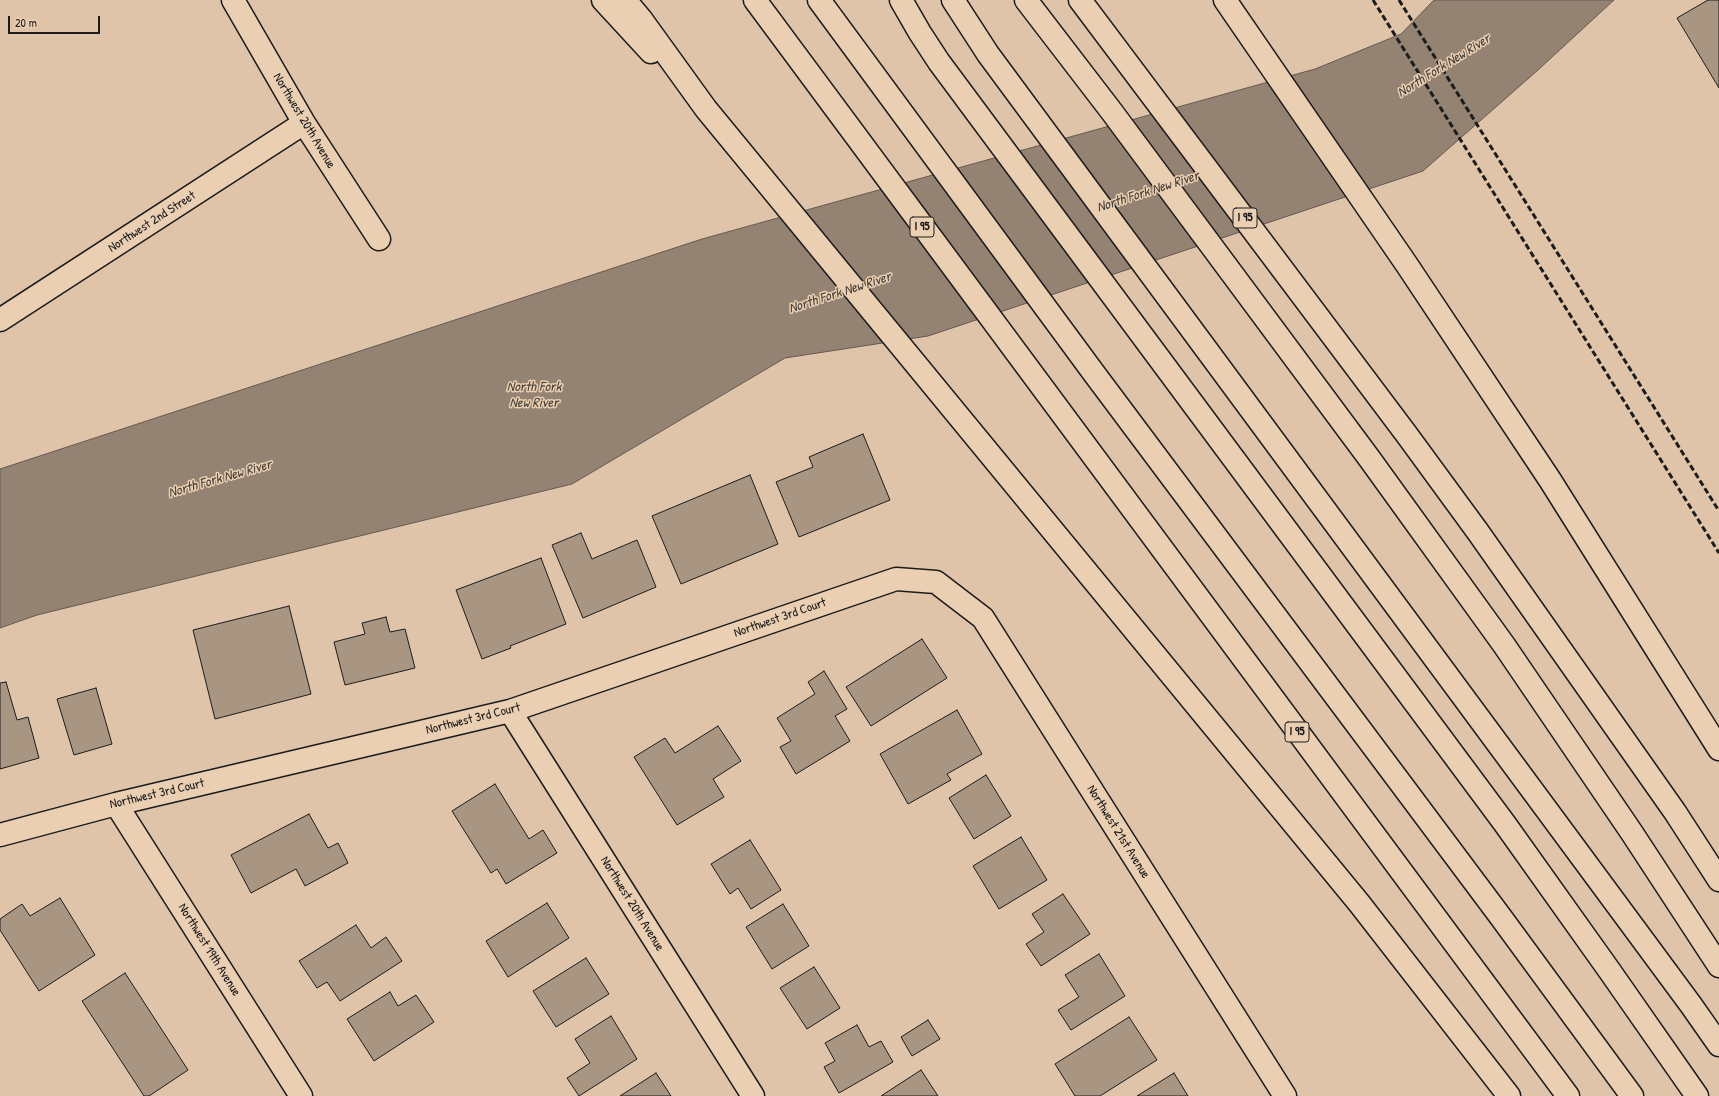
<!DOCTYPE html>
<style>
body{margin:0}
#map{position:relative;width:1719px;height:1096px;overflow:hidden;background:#dfc4a9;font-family:"Patrick Hand",sans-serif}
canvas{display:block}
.scale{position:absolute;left:8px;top:16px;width:92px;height:18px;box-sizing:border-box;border:2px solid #1c1c1c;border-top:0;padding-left:5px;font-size:12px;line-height:14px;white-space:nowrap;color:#1c1c1c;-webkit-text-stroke:3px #ebcfb2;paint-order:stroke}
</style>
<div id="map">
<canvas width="1719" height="1096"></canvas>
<div class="scale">20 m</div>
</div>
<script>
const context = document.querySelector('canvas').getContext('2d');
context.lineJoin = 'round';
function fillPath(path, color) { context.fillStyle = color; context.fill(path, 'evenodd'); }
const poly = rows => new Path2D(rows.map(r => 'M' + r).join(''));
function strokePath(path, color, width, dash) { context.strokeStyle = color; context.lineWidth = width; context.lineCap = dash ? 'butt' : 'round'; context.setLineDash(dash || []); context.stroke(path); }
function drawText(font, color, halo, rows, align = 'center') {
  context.font = font + ' "Patrick Hand",sans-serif'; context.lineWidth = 3; context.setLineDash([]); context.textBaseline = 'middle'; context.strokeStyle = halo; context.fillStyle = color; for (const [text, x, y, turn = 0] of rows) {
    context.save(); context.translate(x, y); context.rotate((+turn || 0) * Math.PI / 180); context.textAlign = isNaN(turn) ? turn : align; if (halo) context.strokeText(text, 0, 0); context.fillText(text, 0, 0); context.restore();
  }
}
const water = poly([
 [1434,0,1614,0,1538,70,1423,171,928,336,785,358,572,484,37,615,0,628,0,469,702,239,1315,69,1401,34,1434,0]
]);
const building = poly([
 [1708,0,1719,0,1719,88,1677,18,1708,0],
 [863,434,890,500,799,537,776,482,813,467,809,457,863,434],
 [750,475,778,544,681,584,652,516,750,475],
 [581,533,592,559,637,540,656,587,583,618,552,545,581,533],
 [541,558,566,624,510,646,511,648,482,659,456,590,541,558],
 [289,606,311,694,215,719,193,630,289,606],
 [386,617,390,632,405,629,415,668,345,685,334,642,365,634,362,623,386,617],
 [922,639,947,678,871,726,846,687,922,639],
 [824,671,847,709,835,716,850,741,796,774,780,747,791,741,777,718,815,694,808,682,824,671],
 [6,682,17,720,28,717,39,758,0,769,0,683,6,682],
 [96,688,112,744,74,755,57,699,96,688],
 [957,710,982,754,947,774,951,780,908,804,880,754,957,710],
 [718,726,741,761,713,779,724,797,677,825,634,757,665,738,675,753,718,726],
 [986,775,1011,816,974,839,949,798,986,775],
 [495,784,529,839,543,830,557,853,506,884,497,869,491,873,452,811,495,784],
 [309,814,328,848,338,843,348,863,305,886,296,869,251,893,231,855,309,814],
 [1021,837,1047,880,999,909,973,866,1021,837],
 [750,840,781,890,751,909,738,888,730,894,711,864,750,840],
 [1063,894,1090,934,1041,966,1026,944,1044,932,1032,914,1063,894],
 [60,898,95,955,39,991,0,930,0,919,22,904,30,916,60,898],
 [547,903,569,938,508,977,486,941,547,903],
 [783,904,809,946,772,969,746,927,783,904],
 [356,925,371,948,386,937,402,961,340,1001,327,982,317,988,299,961,356,925],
 [1099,954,1125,996,1071,1030,1058,1010,1079,997,1065,975,1099,954],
 [586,958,609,994,556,1027,533,991,586,958],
 [814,967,840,1008,807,1029,780,988,814,967],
 [125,973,188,1070,149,1096,144,1096,82,1001,125,973],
 [390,992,398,1006,416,995,434,1022,374,1061,347,1019,390,992],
 [611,1016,637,1059,579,1096,567,1078,590,1063,575,1039,611,1016],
 [1129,1017,1157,1060,1100,1096,1075,1096,1055,1064,1129,1017],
 [928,1020,940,1039,912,1056,901,1037,928,1020],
 [857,1025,869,1047,881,1041,893,1062,839,1093,824,1067,835,1061,825,1043,857,1025],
 [921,1070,938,1096,881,1096,921,1070],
 [656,1073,671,1096,620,1096,656,1073],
 [1174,1073,1188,1096,1137,1096,1174,1073]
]);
const minor = poly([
 [233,0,304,123,379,239],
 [0,320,304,123],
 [510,711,753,1096],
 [116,804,301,1096],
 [0,835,116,804,510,711,896,579,936,582,983,618,1285,1096]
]);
const motorway = poly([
 [603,0,651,52],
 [625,0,641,19,706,109,1359,903,1509,1096],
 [755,0,1568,1096],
 [819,0,1093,372,1500,916,1632,1096],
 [901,0,920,33,939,62,1505,824,1609,970,1697,1096],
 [953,0,988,54,1691,1005,1719,1045],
 [1026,0,1112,112,1369,458,1504,645,1632,833,1719,966],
 [1080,0,1407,435,1478,532,1675,812,1719,880],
 [1225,0,1407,265,1550,480,1719,749]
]);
const rail = poly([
 [1373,0,1719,553],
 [1399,0,1719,511]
]);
const shields = [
 [1245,218,24],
 [922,227,24],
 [1297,732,24]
];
const shieldNames = [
 ["I 95",1245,218],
 ["I 95",922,227],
 ["I 95",1297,732]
];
const streetNames = [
 ["Northwest 20th Avenue",304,121,59],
 ["Northwest 2nd Street",152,222,-33],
 ["Northwest 3rd Court",780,618,-19],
 ["Northwest 3rd Court",473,719,-14],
 ["Northwest 3rd Court",157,794,-13],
 ["Northwest 21st Avenue",1118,832,58],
 ["Northwest 20th Avenue",632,904,58],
 ["Northwest 19th Avenue",209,950,58]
];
const waterNames = [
 ["North Fork New River",1444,66,-32],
 ["North Fork New River",1148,192,-18],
 ["North Fork New River",840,293,-18],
 ["North Fork",534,387],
 ["New River",534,403],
 ["North Fork New River",220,479,-16]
];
fillPath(water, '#948372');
strokePath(water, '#645a50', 1);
fillPath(building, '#a89582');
strokePath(building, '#1c1c1c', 1);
strokePath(minor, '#1c1c1c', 25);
strokePath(motorway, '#1c1c1c', 25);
strokePath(minor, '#ebcfb2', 22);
strokePath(motorway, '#ebcfb2', 22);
strokePath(rail, '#1c1c1c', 3, [6, 3]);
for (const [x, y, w] of shields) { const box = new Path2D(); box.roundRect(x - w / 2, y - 10, w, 20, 3); context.fillStyle = '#ebcfb2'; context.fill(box); strokePath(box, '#1c1c1c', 1); }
drawText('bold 12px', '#1c1c1c', null, shieldNames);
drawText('13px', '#1c1c1c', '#ebcfb2', streetNames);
drawText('italic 14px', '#46403a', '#ebcfb2', waterNames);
</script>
